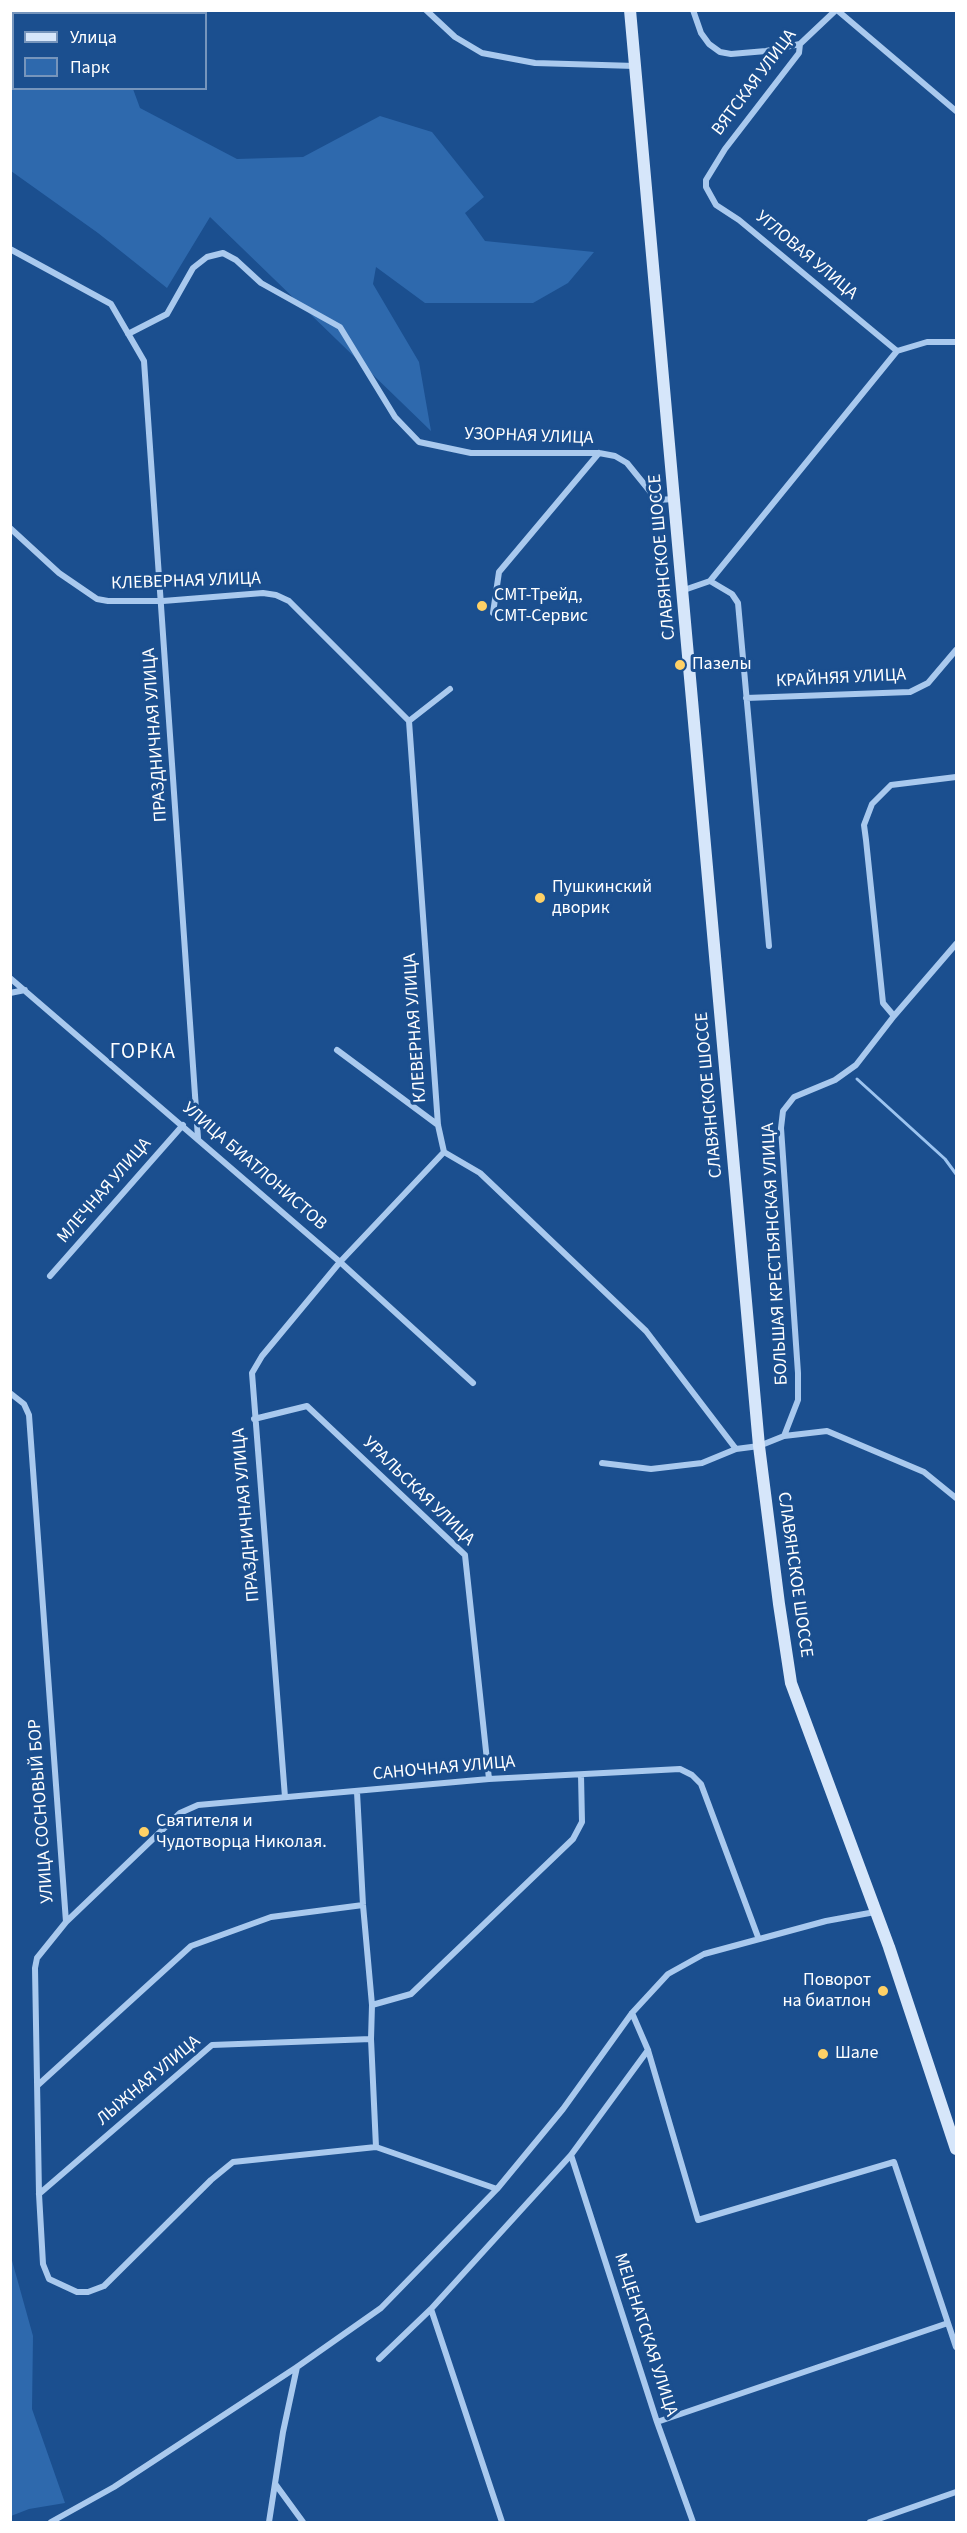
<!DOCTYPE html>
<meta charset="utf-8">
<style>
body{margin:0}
#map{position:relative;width:967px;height:2533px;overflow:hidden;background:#1b4f8f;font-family:"Source Sans 3",sans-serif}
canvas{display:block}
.frame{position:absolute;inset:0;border:12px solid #fff;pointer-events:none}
.legend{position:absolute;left:12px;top:12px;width:195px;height:78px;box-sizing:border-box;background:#1b4f8f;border:2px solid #7695bc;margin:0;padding:8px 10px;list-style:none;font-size:18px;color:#fff}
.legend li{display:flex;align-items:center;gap:12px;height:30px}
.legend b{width:30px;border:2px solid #7695bc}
</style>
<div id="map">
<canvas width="967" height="2533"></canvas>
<div class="frame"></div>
<ul class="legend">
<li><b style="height:8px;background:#d6e6fa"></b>Улица</li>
<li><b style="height:16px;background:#2e69ad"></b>Парк</li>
</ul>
</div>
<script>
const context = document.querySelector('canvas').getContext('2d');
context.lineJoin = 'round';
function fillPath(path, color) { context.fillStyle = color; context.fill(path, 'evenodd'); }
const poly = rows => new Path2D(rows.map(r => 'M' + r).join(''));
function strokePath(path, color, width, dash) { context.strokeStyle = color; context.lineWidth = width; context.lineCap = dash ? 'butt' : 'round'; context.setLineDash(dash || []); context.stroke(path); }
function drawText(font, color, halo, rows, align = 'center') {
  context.font = font + ' "Source Sans 3",sans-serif'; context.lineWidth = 6; context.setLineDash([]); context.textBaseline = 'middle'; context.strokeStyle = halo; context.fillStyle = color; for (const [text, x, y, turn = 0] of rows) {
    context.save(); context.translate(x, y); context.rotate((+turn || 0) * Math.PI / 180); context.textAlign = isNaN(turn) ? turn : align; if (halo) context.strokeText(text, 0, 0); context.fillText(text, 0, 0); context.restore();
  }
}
const green = poly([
 [11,11,78,11,84,13,14,14,14,88,133,89,140,108,237,159,303,157,380,116,432,132,484,197,465,213,485,241,594,252,568,283,533,303,425,303,376,267,373,284,419,362,431,431,210,217,167,288,98,233,11,171],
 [11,2257,33,2336,32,2409,65,2503,29,2509,11,2516]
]);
const stream = poly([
 [857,1079,945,1159,956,1174]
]);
const minor = poly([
 [426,10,455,37,482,53,535,63,635,66],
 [693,10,701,33,709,44,720,52,731,54,766,51,800,44],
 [836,10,800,44,799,53,725,149,706,180,706,187,716,205,739,220,897,351],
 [837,10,956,111],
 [10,249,111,304,144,361,198,1138],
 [128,334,167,314,193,268,207,257,223,253,236,260,261,283,340,327,395,417,419,442,471,453,599,453,615,456,627,463,657,500,674,499],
 [10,528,59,573,97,599,108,601,163,601,263,593,276,595,289,601,409,721,438,1125,444,1152],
 [710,581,732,594,738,603,769,946],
 [684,590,710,581,897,351,927,342,956,342],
 [493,613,499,572,599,453],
 [746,698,910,692,928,683,956,650],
 [409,721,450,689],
 [10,978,340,1262,473,1383],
 [10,993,25,990],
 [894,1016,956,944],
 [337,1050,438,1125],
 [444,1152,480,1173,646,1331,736,1449],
 [50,1276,183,1125],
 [10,1393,24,1404,29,1415,66,1922,37,1958,35,1968,39,2194,43,2264,49,2279,77,2292,88,2292,104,2286,211,2180,233,2162,376,2147],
 [254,1419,307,1406,465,1555,489,1779],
 [784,1436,798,1400,798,1373,781,1128,783,1111,794,1097,835,1080,856,1065,894,1016,883,1003,866,840,864,825,872,804,891,785,956,777],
 [602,1463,651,1469,702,1463,736,1449,759,1446,784,1436,827,1431,924,1472,956,1498],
 [357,1792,363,1905,372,2005,371,2039,376,2147,497,2189],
 [285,1797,252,1373,262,1356,340,1262,444,1152],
 [66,1922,180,1813,198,1805,489,1779,680,1769,692,1775,701,1784,758,1937],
 [372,2005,411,1994,573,1839,582,1822,581,1775],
 [632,2013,648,2050,698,2220,894,2162,956,2347],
 [38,2085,191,1946,271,1917,363,1905],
 [571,2155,657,2422,693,2522],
 [39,2194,212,2045,371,2039],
 [431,2309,502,2522],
 [379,2359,431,2309,571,2155,648,2050],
 [657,2422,948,2323],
 [276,2485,303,2522],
 [51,2522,114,2487,297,2367,381,2308,497,2189,563,2109,632,2013,668,1974,704,1954,826,1921,875,1912],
 [269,2522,283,2432,297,2367],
 [870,2522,956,2492]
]);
const secondary = poly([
 [630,10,759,1446,779,1604,791,1683,889,1947,956,2149]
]);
const markers = [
 [482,606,6,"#ffd166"],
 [680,665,6,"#ffd166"],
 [540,898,6,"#ffd166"],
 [144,1832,6,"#ffd166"],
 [883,1991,6,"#ffd166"],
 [823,2054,6,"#ffd166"]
];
const streetNames = [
 ["ВЯТСКАЯ УЛИЦА",755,83,-53],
 ["УГЛОВАЯ УЛИЦА",806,256,40],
 ["УЗОРНАЯ УЛИЦА",529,437,2],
 ["СЛАВЯНСКОЕ ШОССЕ",663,557,-95],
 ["КЛЕВЕРНАЯ УЛИЦА",186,582,-2],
 ["КРАЙНЯЯ УЛИЦА",841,679,-3],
 ["ПРАЗДНИЧНАЯ УЛИЦА",156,735,-94],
 ["КЛЕВЕРНАЯ УЛИЦА",416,1028,-94],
 ["СЛАВЯНСКОЕ ШОССЕ",710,1095,-95],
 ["УЛИЦА БИАТЛОНИСТОВ",254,1167,41],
 ["МЛЕЧНАЯ УЛИЦА",105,1191,-49],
 ["БОЛЬШАЯ КРЕСТЬЯНСКАЯ УЛИЦА",776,1254,-93],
 ["УРАЛЬСКАЯ УЛИЦА",418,1492,44],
 ["ПРАЗДНИЧНАЯ УЛИЦА",247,1515,-95],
 ["СЛАВЯНСКОЕ ШОССЕ",794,1575,82],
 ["САНОЧНАЯ УЛИЦА",444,1769,-5],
 ["УЛИЦА СОСНОВЫЙ БОР",42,1811,-94],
 ["ЛЫЖНАЯ УЛИЦА",149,2081,-40],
 ["МЕЦЕНАТСКАЯ УЛИЦА",645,2335,72]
];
const poiNames = [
 ["СМТ-Трейд,",494,596],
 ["СМТ-Сервис",494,617],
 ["Пазелы",692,665],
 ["Пушкинский",552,888],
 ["дворик",552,909],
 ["Святителя и",156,1822],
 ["Чудотворца Николая.",156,1843],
 ["Поворот",871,1981,"right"],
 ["на биатлон",871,2002,"right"],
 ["Шале",835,2054]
];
const quarterNames = [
 ["ГОРКА",143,1053]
];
fillPath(green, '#2e69ad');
strokePath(stream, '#9cc4f0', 3);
strokePath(minor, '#a9c9ee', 6);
strokePath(secondary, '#d6e6fa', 12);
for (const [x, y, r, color] of markers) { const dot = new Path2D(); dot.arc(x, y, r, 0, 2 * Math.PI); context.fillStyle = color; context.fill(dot); strokePath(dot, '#1b4f8f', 2); }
drawText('18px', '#fff', '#1b4f8f', streetNames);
drawText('18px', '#fff', '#1b4f8f', poiNames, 'left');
context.letterSpacing = '1.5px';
drawText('21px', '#fff', '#1b4f8f', quarterNames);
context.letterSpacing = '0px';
</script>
